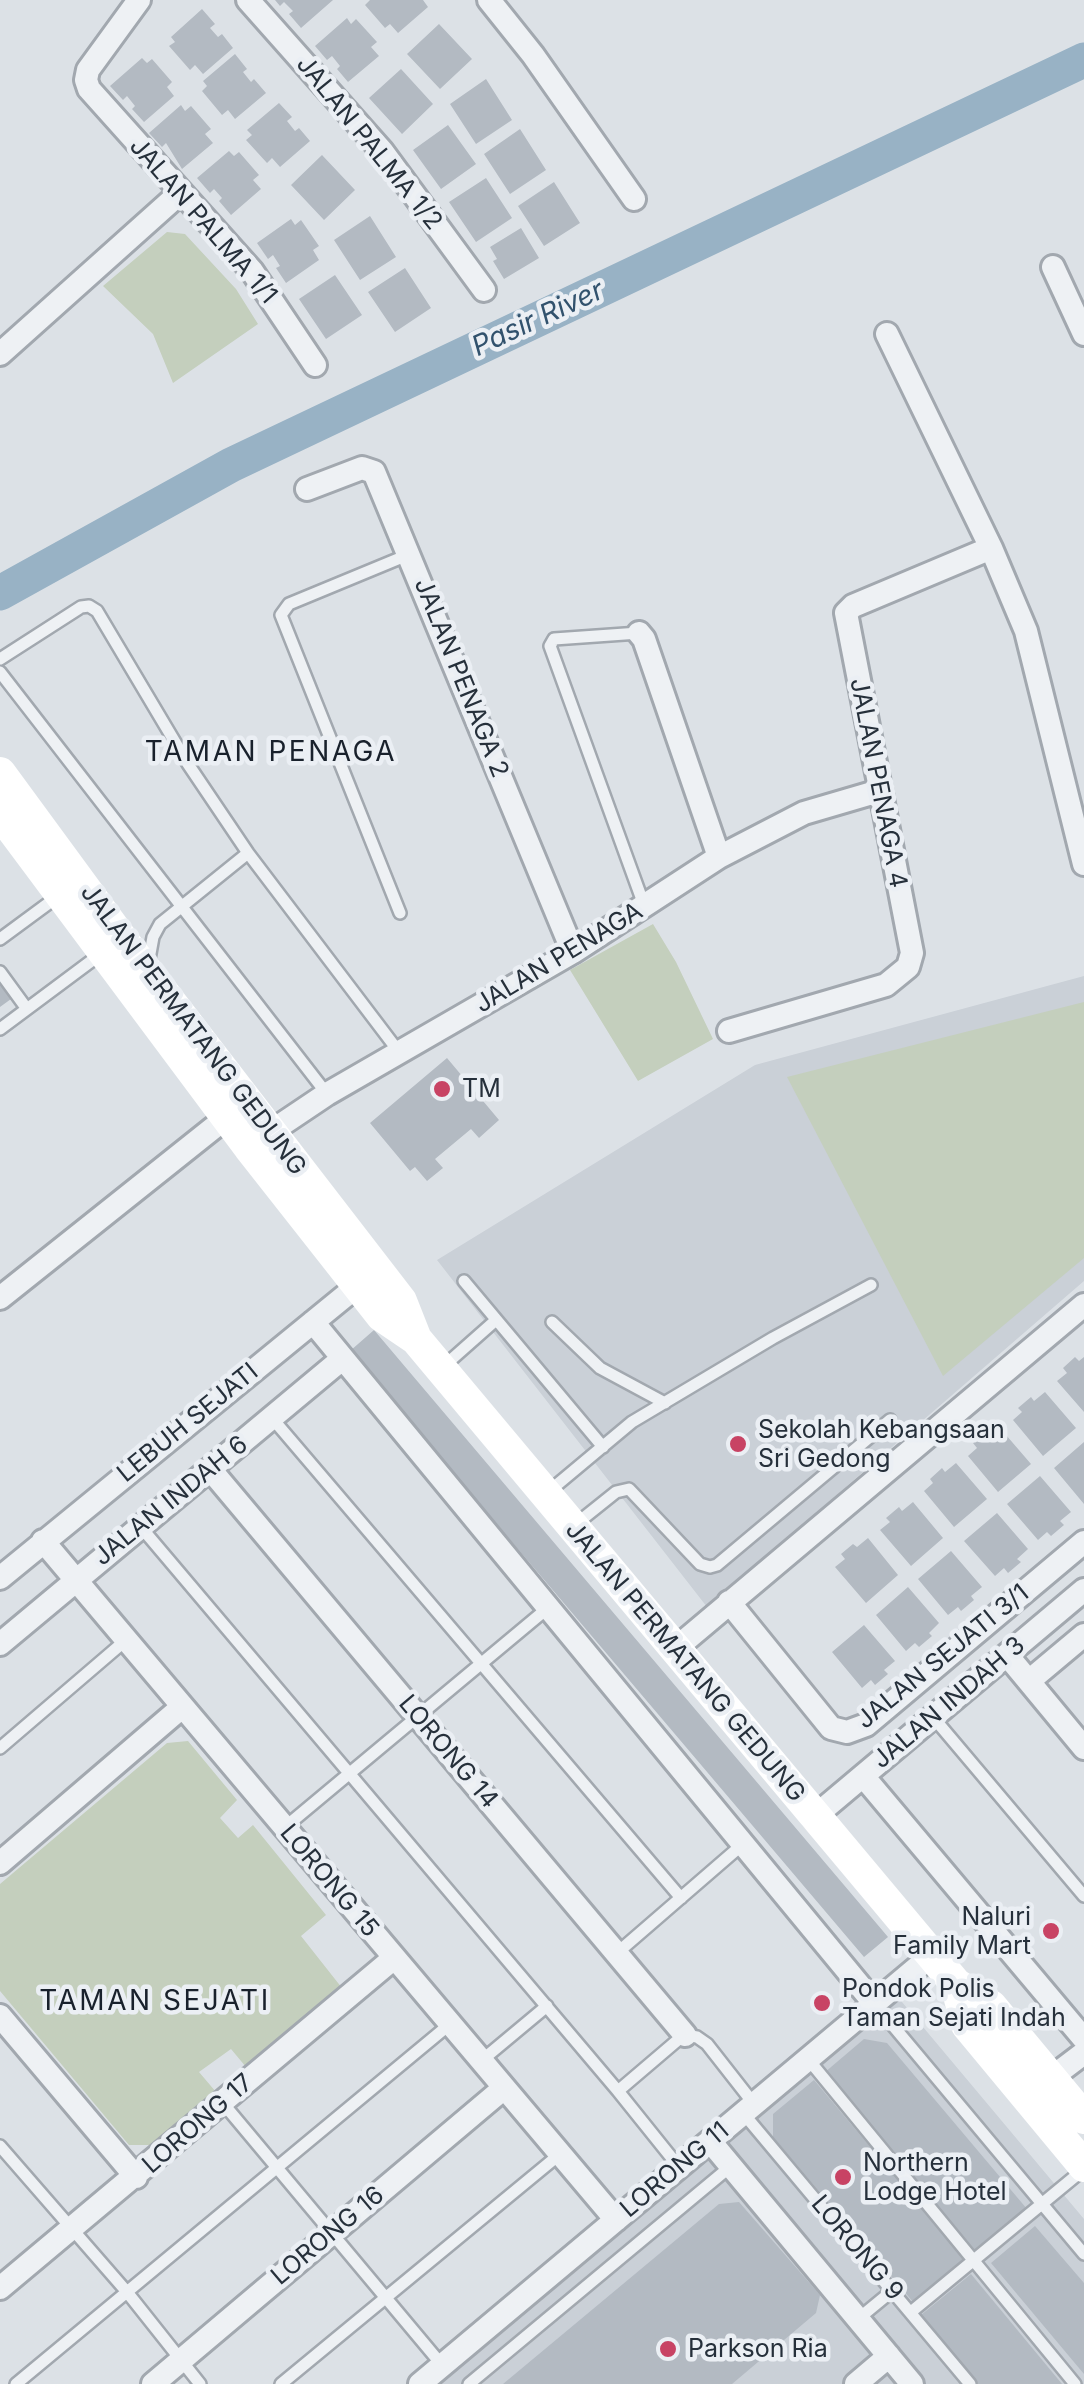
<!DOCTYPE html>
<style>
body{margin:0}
canvas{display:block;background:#dce1e6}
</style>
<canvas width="1084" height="2384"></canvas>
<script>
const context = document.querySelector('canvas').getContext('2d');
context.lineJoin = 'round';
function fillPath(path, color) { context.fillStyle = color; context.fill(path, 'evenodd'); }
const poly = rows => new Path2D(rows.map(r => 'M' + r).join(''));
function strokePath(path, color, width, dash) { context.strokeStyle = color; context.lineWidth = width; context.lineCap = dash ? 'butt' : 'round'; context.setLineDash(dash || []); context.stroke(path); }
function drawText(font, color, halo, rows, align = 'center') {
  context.font = font + ' Inter,sans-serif'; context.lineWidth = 9; context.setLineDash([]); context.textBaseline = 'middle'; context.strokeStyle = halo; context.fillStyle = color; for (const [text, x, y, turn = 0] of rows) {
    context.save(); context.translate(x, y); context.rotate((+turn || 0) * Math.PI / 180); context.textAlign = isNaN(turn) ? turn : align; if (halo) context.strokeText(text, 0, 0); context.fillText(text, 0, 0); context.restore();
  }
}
const built = poly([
 [1084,976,1084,1281,707,1607,437,1260,755,1065],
 [897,1996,1084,2219,1084,2384,433,2384]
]);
const green = poly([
 [167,232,185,234,236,289,258,324,173,383,153,334,103,286],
 [653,924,676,962,713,1039,638,1081,570,970],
 [1084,1002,1084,1258,943,1376,787,1077],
 [188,1741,237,1800,220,1818,238,1838,253,1825,326,1915,301,1936,342,1988,246,2067,231,2049,199,2072,216,2092,153,2145,129,2145,0,1991,0,1884,167,1743]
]);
const river = poly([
 [0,593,231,465,1084,60]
]);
const building = poly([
 [275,0,333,0,301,28,289,14,293,11,284,2,280,6],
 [370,0,423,0,428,7,398,33,390,24,385,28,365,5],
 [202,9,215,24,210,28,218,37,222,34,233,48,203,74,195,65,190,70,169,46,175,42,171,37],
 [347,18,351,24,356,19,377,42,371,47,379,56,348,82,337,69,340,66,332,56,327,60,315,46],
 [439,24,472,59,440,89,407,54],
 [235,54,247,69,243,72,251,82,254,79,266,93,235,119,228,110,222,115,202,91,207,86,203,81],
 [142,58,147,63,152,59,172,82,167,87,174,96,144,122,132,109,135,106,127,96,123,100,110,86],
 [401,69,433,104,402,134,369,98],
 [486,79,512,120,476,144,450,104],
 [279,103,292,117,287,121,295,131,299,128,310,141,280,167,272,158,267,163,246,140,252,135,247,130],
 [181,105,185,111,191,106,211,129,205,134,213,143,182,169,166,143,162,147,149,133],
 [448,125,476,164,441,189,413,150],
 [520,129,546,170,510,194,484,154],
 [229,151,234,156,239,152,259,175,253,180,261,189,231,215,219,201,222,198,214,189,210,193,197,178],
 [322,155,355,190,324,220,291,185],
 [486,178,512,218,476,242,449,202],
 [554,182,580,223,544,246,518,206],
 [370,216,396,257,360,280,334,240],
 [291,219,295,225,301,220,319,246,313,250,319,260,286,283,276,268,280,266,273,255,268,259,257,243],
 [521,228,539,258,504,279,493,261,497,259,490,247],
 [405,268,431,308,395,332,368,292],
 [335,275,362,315,326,339,299,299],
 [0,982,11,999,0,1007],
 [447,1058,499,1120,479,1138,471,1129,435,1159,443,1168,427,1181,415,1167,410,1171,370,1123],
 [374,1330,888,1937,864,1957,350,1351],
 [1075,1357,1079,1361,1084,1357,1084,1412,1057,1381,1067,1373,1063,1368],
 [1045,1392,1076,1428,1043,1456,1013,1420,1022,1412,1018,1408,1031,1397,1034,1401],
 [1000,1428,1031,1464,998,1492,968,1456,977,1448,973,1443,986,1433,989,1437],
 [1084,1442,1084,1504,1054,1468],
 [956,1463,987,1499,954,1527,924,1491,933,1483,930,1479,942,1468,945,1472],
 [1040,1476,1071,1512,1060,1521,1064,1525,1051,1536,1047,1532,1038,1540,1007,1504],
 [913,1502,943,1538,911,1566,880,1530,890,1522,886,1518,899,1507,902,1511],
 [997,1513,1028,1549,1017,1559,1021,1562,1008,1573,1004,1568,995,1576,964,1541],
 [868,1538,898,1575,866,1603,835,1567,845,1559,841,1554,853,1544,857,1547],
 [951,1551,982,1587,971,1596,974,1600,961,1611,958,1607,948,1615,918,1579],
 [908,1587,939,1623,929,1633,932,1636,919,1647,915,1643,906,1651,876,1615],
 [864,1625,895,1661,884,1670,888,1674,875,1685,871,1680,862,1688,832,1652],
 [864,2039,887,2043,1027,2209,975,2253,824,2073],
 [814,2080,965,2260,914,2303,773,2137,773,2114],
 [739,2202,820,2295,816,2313,732,2384,503,2384,719,2204],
 [1035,2226,1084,2283,1084,2374,991,2263],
 [971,2274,1062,2384,978,2384,921,2315]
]);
const service = poly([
 [639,633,554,639,550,646,644,905],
 [0,659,81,607,89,606,97,611,188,764,248,853,399,1052],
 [0,672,327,1094],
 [400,913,281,615,289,604,410,554],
 [0,939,57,897],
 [149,959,153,937,160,924,248,853],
 [0,972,27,1009],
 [0,1029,102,953],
 [464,1281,603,1447],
 [552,1322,600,1368,665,1403],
 [444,1366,496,1320],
 [272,1418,681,1898],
 [547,1493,632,1422,773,1338,871,1285],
 [576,1524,616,1492,629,1489,700,1564,710,1567,717,1565,890,1420],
 [140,1526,618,2091],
 [933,1717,1084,1896],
 [0,1748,126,1640],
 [284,1828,549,1607],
 [617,1953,743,1844],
 [874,2003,1084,2254],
 [808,2059,1075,2384],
 [481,2061,547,2006],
 [222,2102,442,2365],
 [743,2113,970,2384],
 [0,2146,127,2292,200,2384],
 [679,2167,618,2091,679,2039,685,2035,697,2037,707,2044,754,2104],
 [911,2312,1084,2169],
 [858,2319,892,2291],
 [16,2384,450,2024],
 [281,2384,560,2154],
 [469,2384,731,2166]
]);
const minor = poly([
 [139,0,88,70,86,80,89,89,252,271,315,365],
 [248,0,382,151,484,290],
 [489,0,533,55,634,199],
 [1053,267,1084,334],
 [0,354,180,193],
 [307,489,362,468,374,472,573,952],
 [991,548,1026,631,1084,864],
 [639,633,644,639,719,857],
 [729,1031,886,985,908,967,912,953,846,613,853,606,991,548,887,334],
 [260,1139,327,1094,573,952,719,857,804,813,879,791],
 [0,1298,227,1117],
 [313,1322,874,2003],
 [210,1469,685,2035],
 [43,1541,616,2220],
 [0,1578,367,1278],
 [729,1602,831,1728,847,1732,866,1725,1084,1542],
 [0,1644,342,1359],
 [675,1649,1084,1305],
 [1007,1655,1084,1748],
 [1029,1681,1084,1635],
 [863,1776,1084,2039],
 [814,1817,1084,1590],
 [0,1863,182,1707],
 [0,2016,136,2177],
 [1051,2078,1084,2053],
 [710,2141,912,2384],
 [0,2288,394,1958],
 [153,2384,504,2088],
 [420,2384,931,1956],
 [856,2384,889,2356]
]);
const secondary = poly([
 [0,773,121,938,401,1301,416,1339],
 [0,813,249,1147,382,1316,416,1339,956,1984,991,2006,1084,2118],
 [956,1984,967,2025,1084,2166]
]);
const markers = [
 [442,1089,10,"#c84364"],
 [738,1444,10,"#c84364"],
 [1051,1931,10,"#c84364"],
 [822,2003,10,"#c84364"],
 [843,2177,10,"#c84364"],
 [668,2349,10,"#c84364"]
];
const streetNames = [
 ["JALAN PALMA 1/2",369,143,51],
 ["JALAN PALMA 1/1",203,221,49],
 ["JALAN PENAGA 2",461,678,68],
 ["JALAN PENAGA 4",878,783,79],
 ["JALAN PENAGA",559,958,-31],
 ["JALAN PERMATANG GEDUNG",193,1030,53],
 ["LEBUH SEJATI",188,1423,-39],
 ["JALAN INDAH 6",171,1501,-39],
 ["JALAN SEJATI 3/1",943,1657,-39],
 ["JALAN PERMATANG GEDUNG",685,1662,50],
 ["JALAN INDAH 3",949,1703,-40],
 ["LORONG 14",448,1752,50],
 ["LORONG 15",329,1881,50],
 ["LORONG 17",198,2124,-41],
 ["LORONG 11",675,2170,-40],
 ["LORONG 16",328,2236,-40],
 ["LORONG 9",857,2248,50]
];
const poiNames = [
 ["TM",462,1089],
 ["Sekolah Kebangsaan",758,1430],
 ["Sri Gedong",758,1459],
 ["Naluri",1031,1917,"right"],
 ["Family Mart",1031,1946,"right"],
 ["Pondok Polis",842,1989],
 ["Taman Sejati Indah",842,2018],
 ["Northern",863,2163],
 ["Lodge Hotel",863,2192],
 ["Parkson Ria",688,2349]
];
const waterNames = [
 ["Pasir River",538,319,-25]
];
const neighbourhoodNames = [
 ["TAMAN PENAGA",271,753],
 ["TAMAN SEJATI",155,2002]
];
fillPath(built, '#cad0d7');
fillPath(green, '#c4cfbd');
strokePath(river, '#98b2c5', 35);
fillPath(building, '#b3bac2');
strokePath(service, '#a2a8af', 16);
strokePath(minor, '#a2a8af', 28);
strokePath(service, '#eef1f4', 11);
strokePath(minor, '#eef1f4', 22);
strokePath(secondary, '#fff', 32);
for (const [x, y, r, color] of markers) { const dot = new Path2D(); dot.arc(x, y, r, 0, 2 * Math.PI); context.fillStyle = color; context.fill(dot); strokePath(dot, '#ebeff4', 4); }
drawText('25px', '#26303b', '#ebeff4', streetNames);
drawText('25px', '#26303b', '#ebeff4', poiNames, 'left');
drawText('italic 28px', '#32526d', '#ebeff4', waterNames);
context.letterSpacing = '2.5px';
drawText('28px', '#19212c', '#ebeff4', neighbourhoodNames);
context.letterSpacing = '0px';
</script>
